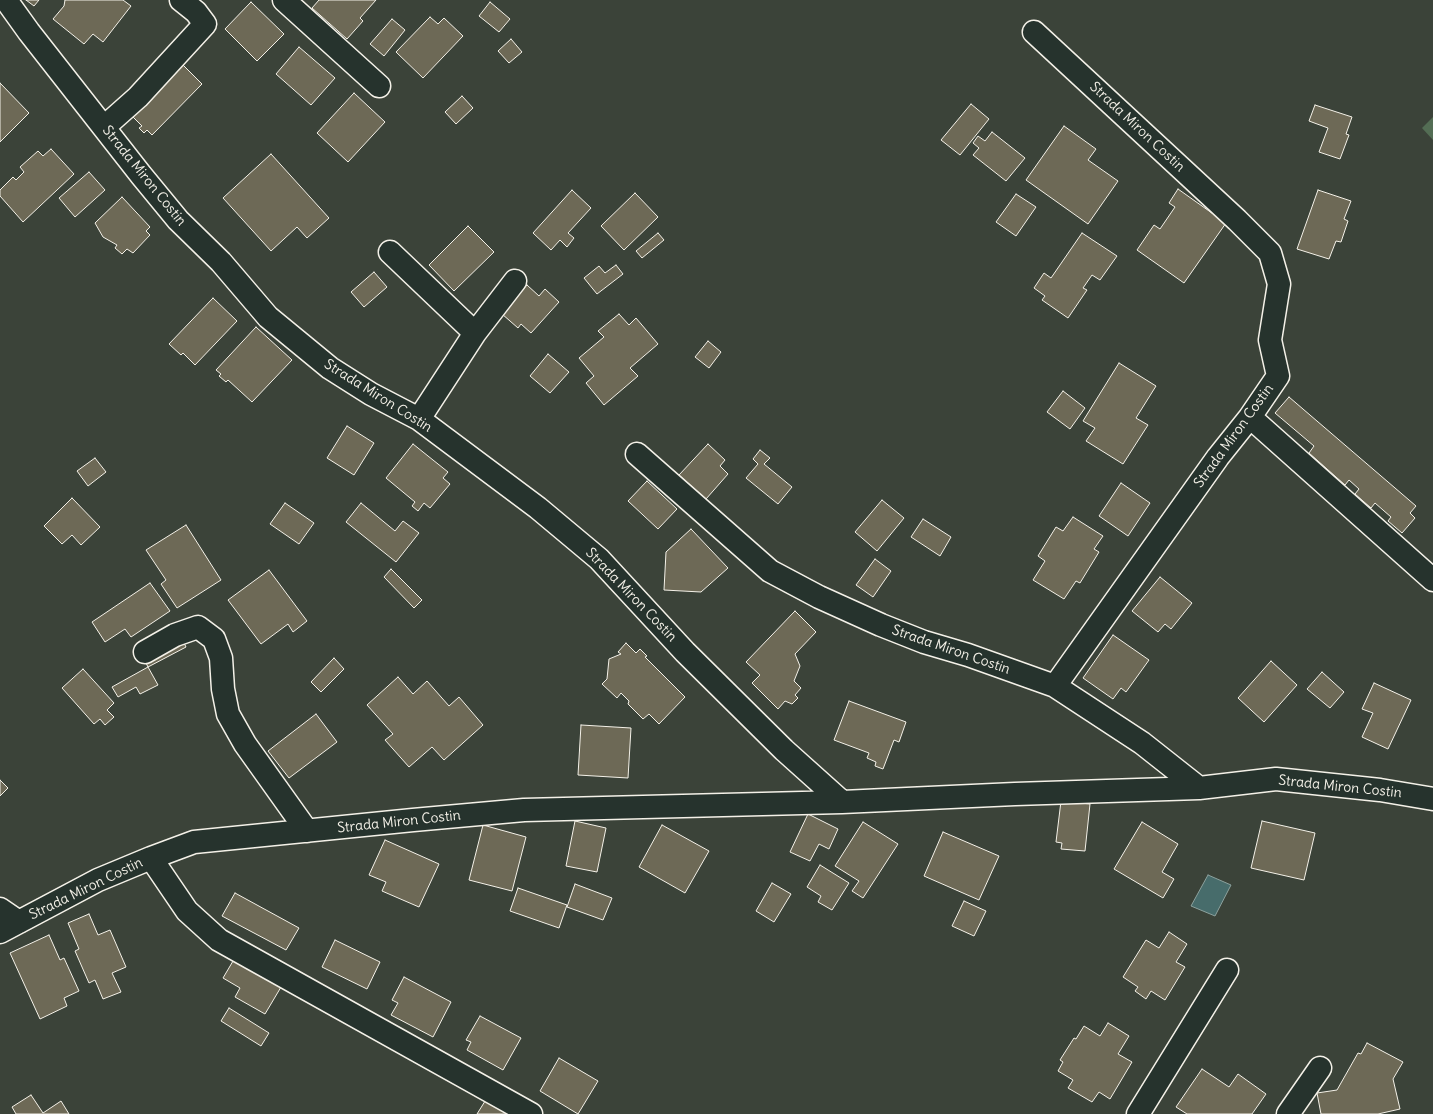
<!DOCTYPE html>
<style>
body{margin:0}
canvas{display:block;background:#3b4339}
</style>
<canvas width="1433" height="1114"></canvas>
<script>
const context = document.querySelector('canvas').getContext('2d');
context.lineJoin = 'round';
function fillPath(path, color) { context.fillStyle = color; context.fill(path, 'evenodd'); }
const poly = rows => new Path2D(rows.map(r => 'M' + r).join(''));
function strokePath(path, color, width, dash) { context.strokeStyle = color; context.lineWidth = width; context.lineCap = dash ? 'butt' : 'round'; context.setLineDash(dash || []); context.stroke(path); }
function drawText(font, color, halo, rows, align = 'center') {
  context.font = font + ' Delius,sans-serif'; context.lineWidth = 3; context.setLineDash([]); context.textBaseline = 'middle'; context.strokeStyle = halo; context.fillStyle = color; for (const [text, x, y, turn = 0] of rows) {
    context.save(); context.translate(x, y); context.rotate((+turn || 0) * Math.PI / 180); context.textAlign = isNaN(turn) ? turn : align; if (halo) context.strokeText(text, 0, 0); context.fillText(text, 0, 0); context.restore();
  }
}
const green = poly([
 [1433,117,1433,140,1422,128]
]);
const water = poly([
 [1208,875,1231,885,1215,916,1191,906,1208,875]
]);
const building = poly([
 [26,0,39,0,34,6,26,0],
 [65,0,123,0,131,6,103,42,93,34,84,44,53,19,64,6,65,0],
 [319,0,376,0,360,18,363,21,347,39,312,8,319,0],
 [251,2,284,34,257,61,225,29,251,2],
 [490,2,510,19,499,32,479,16,490,2],
 [430,17,438,24,444,18,463,36,423,78,396,52,430,17],
 [392,19,405,30,384,56,370,44,392,19],
 [511,39,522,52,509,63,498,51,511,39],
 [299,47,335,78,311,105,276,74,299,47],
 [183,65,202,84,152,135,147,130,144,133,139,128,142,126,133,117,183,65],
 [0,83,29,113,0,142,0,83],
 [354,93,385,122,348,162,317,133,354,93],
 [462,96,473,108,456,124,445,112,462,96],
 [971,104,989,119,960,155,941,140,971,104],
 [1315,105,1352,117,1346,134,1349,135,1340,159,1319,152,1328,128,1309,121,1315,105],
 [1064,126,1096,149,1088,160,1118,181,1088,224,1026,180,1064,126],
 [992,132,1025,158,1006,181,973,155,979,148,973,143,978,136,985,141,992,132],
 [51,149,74,174,23,222,0,196,0,190,13,177,16,180,24,172,20,167,38,151,43,156,51,149],
 [271,154,329,218,307,238,297,227,271,251,223,198,271,154],
 [89,172,105,190,75,217,59,198,89,172],
 [1178,189,1226,223,1184,283,1137,250,1154,225,1160,229,1175,207,1169,203,1178,189],
 [572,190,591,208,568,233,574,238,567,247,560,240,551,250,533,233,572,190],
 [1318,190,1351,201,1344,219,1348,221,1341,242,1336,241,1329,259,1297,249,1318,190],
 [635,193,658,217,624,250,601,226,635,193],
 [1016,194,1036,207,1016,236,996,222,1016,194],
 [122,197,150,227,146,231,150,235,133,253,127,249,122,254,115,248,117,245,103,237,95,223,122,197],
 [468,226,494,252,454,291,429,265,468,226],
 [658,233,664,240,642,258,636,251,658,233],
 [1082,233,1117,256,1100,280,1092,275,1083,288,1087,290,1068,318,1042,300,1045,296,1034,288,1044,273,1051,278,1082,233],
 [616,265,623,274,597,294,584,278,599,266,605,273,616,265],
 [374,272,387,287,364,307,351,292,374,272],
 [527,285,539,296,545,289,559,302,531,333,521,324,518,328,502,314,527,285],
 [213,298,237,321,195,365,183,353,181,355,169,344,213,298],
 [619,314,629,325,636,318,658,344,630,368,638,376,604,405,586,383,594,376,579,358,604,337,598,331,619,314],
 [256,327,292,360,252,402,228,380,226,382,219,376,221,374,216,370,256,327],
 [708,341,721,352,709,368,695,357,708,341],
 [548,354,569,372,550,393,530,376,548,354],
 [1119,363,1156,386,1136,418,1148,425,1123,464,1086,441,1095,428,1083,421,1119,363],
 [1063,391,1085,408,1070,429,1047,412,1063,391],
 [1289,397,1416,506,1410,513,1415,518,1402,533,1388,521,1391,517,1375,503,1371,508,1355,494,1359,489,1349,480,1345,485,1309,453,1314,446,1275,413,1289,397],
 [347,426,374,443,354,475,327,458,347,426],
 [413,444,448,472,443,478,450,484,430,508,424,503,418,511,412,506,415,502,386,478,413,444],
 [708,444,725,460,720,466,728,474,706,499,679,475,708,444],
 [760,450,770,458,764,464,792,487,778,504,746,478,758,464,753,459,760,450],
 [95,458,106,472,88,486,77,471,95,458],
 [647,481,677,509,658,529,628,501,647,481],
 [1121,483,1150,503,1128,536,1099,516,1121,483],
 [72,498,100,527,81,545,72,535,62,544,44,526,72,498],
 [882,500,904,518,877,551,855,532,882,500],
 [285,503,314,523,299,544,270,524,285,503],
 [361,503,395,531,403,521,419,533,396,562,346,522,361,503],
 [1073,517,1103,536,1094,549,1099,552,1080,583,1076,581,1064,599,1033,580,1045,561,1038,556,1056,527,1063,531,1073,517],
 [923,519,951,537,940,556,911,537,923,519],
 [186,525,221,580,177,608,161,584,166,580,146,550,186,525],
 [691,529,728,568,701,592,664,590,666,552,691,529],
 [875,559,891,571,873,597,856,585,875,559],
 [391,569,422,600,414,608,384,577,391,569],
 [269,570,307,621,293,632,288,624,261,644,228,600,269,570],
 [1160,577,1192,603,1171,629,1165,624,1158,632,1132,611,1160,577],
 [150,583,170,611,131,637,125,629,105,642,92,622,150,583],
 [795,611,816,632,795,654,800,666,794,681,801,688,795,695,798,698,792,704,785,701,778,709,752,683,760,675,746,662,795,611],
 [1113,635,1149,660,1126,692,1121,688,1113,699,1083,678,1113,635],
 [182,639,186,647,148,667,144,659,182,639],
 [626,643,636,653,640,649,647,656,645,657,685,697,659,724,649,714,643,719,628,704,629,701,621,693,617,698,602,684,607,679,609,659,621,654,618,652,626,643],
 [334,658,344,669,321,692,311,682,334,658],
 [1271,661,1297,685,1264,722,1238,698,1271,661],
 [148,667,158,685,140,694,136,687,118,697,112,687,148,667],
 [83,669,114,703,107,710,114,717,105,725,100,719,94,724,62,688,83,669],
 [1322,672,1344,692,1330,708,1307,689,1322,672],
 [398,677,413,694,427,681,449,706,459,697,483,725,444,760,432,747,409,767,385,740,393,734,367,705,398,677],
 [1374,683,1411,700,1388,749,1362,737,1373,713,1362,709,1374,683],
 [849,701,906,722,899,742,894,740,883,769,875,766,876,762,867,758,869,753,834,740,849,701],
 [316,714,337,742,289,778,268,751,316,714],
 [581,725,631,728,628,778,578,775,581,725],
 [0,780,8,788,0,796,0,780],
 [1061,801,1090,804,1085,851,1061,849,1062,843,1056,842,1061,801],
 [808,814,838,829,829,849,819,844,810,861,790,852,808,814],
 [575,821,606,828,597,872,566,866,575,821],
 [1262,821,1315,833,1304,880,1251,868,1262,821],
 [863,822,898,844,863,898,852,891,859,881,835,866,863,822],
 [1142,822,1178,844,1162,872,1174,879,1163,898,1114,869,1142,822],
 [483,825,526,837,512,891,469,880,483,825],
 [662,825,709,851,685,893,639,867,662,825],
 [943,832,999,856,979,900,924,876,943,832],
 [385,840,439,864,419,907,382,891,386,882,369,875,385,840],
 [820,865,849,883,832,910,818,902,821,896,807,887,820,865],
 [772,883,791,894,774,922,756,911,772,883],
 [575,884,612,898,603,920,567,907,575,884],
 [518,888,567,905,559,928,510,911,518,888],
 [235,893,299,928,286,950,222,916,235,893],
 [964,901,986,911,974,936,952,926,964,901],
 [89,914,98,935,110,930,126,967,112,973,121,992,103,999,95,980,89,983,75,951,79,949,68,923,89,914],
 [1169,932,1187,944,1176,962,1185,967,1165,1000,1151,991,1146,999,1135,991,1138,987,1123,977,1146,940,1159,948,1169,932],
 [49,935,60,960,64,958,79,991,64,998,67,1006,40,1019,10,953,49,935],
 [335,940,380,962,367,989,322,967,335,940],
 [236,956,284,982,265,1014,235,997,240,988,223,978,236,956],
 [404,977,451,1002,433,1037,391,1015,398,1003,392,1000,404,977],
 [229,1008,269,1033,261,1046,221,1021,229,1008],
 [480,1016,521,1038,503,1070,467,1050,471,1042,466,1040,480,1016],
 [1108,1023,1129,1036,1118,1054,1132,1062,1110,1099,1099,1092,1092,1102,1068,1088,1073,1080,1058,1071,1063,1062,1060,1060,1074,1038,1076,1039,1084,1026,1100,1036,1108,1023],
 [1367,1043,1403,1062,1393,1079,1400,1109,1378,1114,1321,1114,1317,1093,1337,1090,1358,1053,1361,1054,1367,1043],
 [559,1058,598,1081,578,1114,540,1091,559,1058],
 [1202,1069,1229,1087,1238,1074,1266,1094,1252,1114,1187,1114,1176,1107,1202,1069],
 [31,1095,43,1113,61,1101,69,1114,16,1114,12,1107,31,1095],
 [487,1098,512,1114,477,1114,487,1098]
]);
const minor = poly([
 [6,0,29,32,141,175,178,220,221,262,268,317,330,368,371,394,419,419,538,508,599,559,685,652,784,750,842,802],
 [284,0,379,86],
 [1034,32,1237,220,1270,253,1279,284,1270,340,1278,376,1250,417,1218,457,1055,686],
 [103,126,111,121,138,97,205,24,196,12,181,0],
 [390,252,475,333,419,419],
 [475,333,515,281],
 [1250,417,1433,580],
 [637,454,770,571,819,597,881,625,924,642,968,655,1055,686,1142,743,1199,788],
 [145,652,175,635,198,627,214,639,221,658,223,689,228,714,245,744,307,831],
 [151,858,187,911,219,940,531,1114],
 [0,909,19,922],
 [0,932,98,880,151,858,194,842,413,820,524,810,842,802,1015,794,1199,788,1276,779,1380,790,1433,799],
 [1138,1114,1227,970],
 [1288,1114,1320,1068]
]);
const streetNames = [
 ["Strada Miron Costin",1137,127,43],
 ["Strada Miron Costin",144,176,51],
 ["Strada Miron Costin",378,396,32],
 ["Strada Miron Costin",1234,436,-54],
 ["Strada Miron Costin",631,595,46],
 ["Strada Miron Costin",951,650,19],
 ["Strada Miron Costin",1340,787,6],
 ["Strada Miron Costin",399,822,-6],
 ["Strada Miron Costin",86,889,-26]
];
fillPath(green, '#536d54');
fillPath(water, '#476c6b');
strokePath(water, '#8ca19d', 1);
fillPath(building, '#6d6956');
strokePath(building, '#f4f1e8', 1);
strokePath(minor, '#f4f1e8', 25);
strokePath(minor, '#26332d', 22);
drawText('14px', '#f4f1e8', '#26332d', streetNames);
</script>
